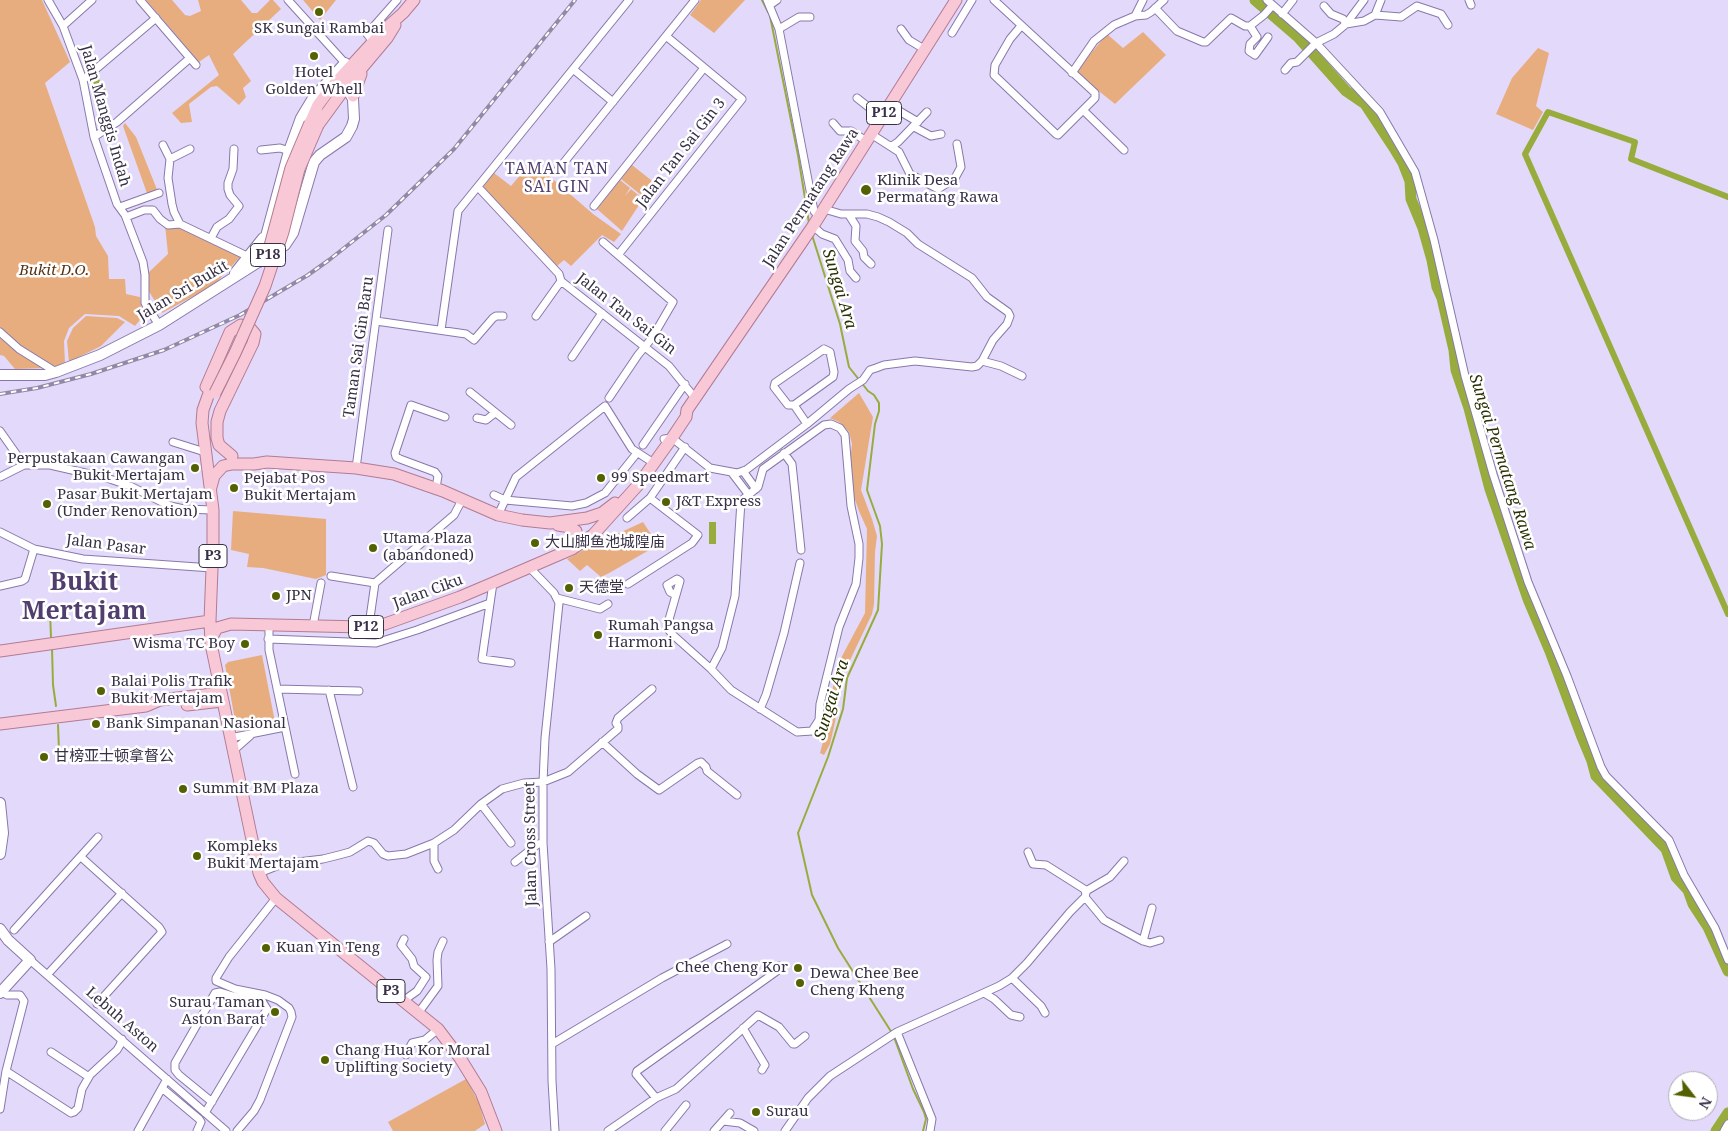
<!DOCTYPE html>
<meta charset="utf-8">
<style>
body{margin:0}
#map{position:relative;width:1728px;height:1131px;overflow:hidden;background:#e3d9fb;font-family:"Noto Serif",serif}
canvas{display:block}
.north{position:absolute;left:1668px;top:1071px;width:50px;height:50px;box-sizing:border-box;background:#fff;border:1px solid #afacb5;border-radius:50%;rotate:120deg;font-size:14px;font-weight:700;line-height:20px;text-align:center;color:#373046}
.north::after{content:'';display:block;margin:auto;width:18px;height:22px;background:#536102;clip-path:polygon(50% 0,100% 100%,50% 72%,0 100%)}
</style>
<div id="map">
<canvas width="1728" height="1131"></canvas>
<div class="north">N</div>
</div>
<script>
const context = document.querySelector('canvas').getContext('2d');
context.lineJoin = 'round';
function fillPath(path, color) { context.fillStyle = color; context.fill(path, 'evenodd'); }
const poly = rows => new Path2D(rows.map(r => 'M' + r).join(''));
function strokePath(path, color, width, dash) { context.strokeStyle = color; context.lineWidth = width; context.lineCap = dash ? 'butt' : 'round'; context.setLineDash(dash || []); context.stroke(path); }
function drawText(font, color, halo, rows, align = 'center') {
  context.font = font + ' "Noto Serif","Noto Sans SC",serif'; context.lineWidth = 5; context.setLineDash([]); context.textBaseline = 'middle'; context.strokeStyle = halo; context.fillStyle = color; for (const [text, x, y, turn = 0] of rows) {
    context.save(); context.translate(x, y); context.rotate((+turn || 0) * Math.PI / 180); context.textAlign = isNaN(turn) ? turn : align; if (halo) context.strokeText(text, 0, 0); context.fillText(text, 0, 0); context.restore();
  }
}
const green = poly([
 [0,0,42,0,70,62,45,83,95,227,96,236,108,256,109,279,125,279,126,294,140,297,143,316,135,326,119,316,85,314,69,328,64,341,65,364,49,368,15,369,4,356,0,355],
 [146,0,172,0,185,15,190,16,201,11,198,0,241,0,252,13,257,13,270,0,273,0,281,9,233,54,251,81,243,88,246,97,239,105,217,86,211,87,189,104,192,122,181,123,172,113,219,75,209,55,199,62],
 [303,0,336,0,320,20],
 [701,0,745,0,714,33,690,15],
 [1143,32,1166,55,1115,104,1075,72,1107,34,1123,48],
 [1538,48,1549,53,1536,106,1543,112,1533,130,1496,114,1512,78],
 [125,123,136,137,158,192,148,196,123,126],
 [532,161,593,214,621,234,614,242,602,235,571,266,564,260,557,266,483,187,494,173,511,186],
 [632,165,656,184,645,198,621,179],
 [620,180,630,188,625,196,631,189,643,199,622,231,597,209],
 [165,225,179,225,241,256,214,285,162,313,147,288,148,273,168,254],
 [86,316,117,318,125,322,101,346,69,362,67,341,73,328],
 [859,393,873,417,861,490,872,519,877,536,875,552,874,604,872,614,843,675,835,722,830,744,824,755,820,753,828,724,834,679,841,658,865,613,867,529,859,511,852,491,848,465,851,453,852,444,849,432,839,422,830,418],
 [233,511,326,519,326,575,316,579,263,568,247,567,249,554,231,550],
 [643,522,658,545,611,572,601,577,587,565,580,571,567,559,591,546],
 [262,655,275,722,237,731,225,665,228,662],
 [466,1079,479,1103,485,1124,475,1131,393,1131,388,1122]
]);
const water = poly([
 [97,76,107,92,95,102,91,86],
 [709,522,716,522,716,544,709,544]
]);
const stream = poly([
 [762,0,768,12],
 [770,16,798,155,809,223],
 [812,235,840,324,849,367,868,391,874,395,879,403,879,411,875,424,867,490,880,526,882,544,878,610,847,678,843,709,828,757,798,833,812,895,838,948,892,1033],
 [50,612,51,637],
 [52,648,53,685,56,706],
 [58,725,59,750],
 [894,1037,913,1089,924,1112,926,1119,923,1131]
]);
const canal = poly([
 [1728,197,1631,159,1635,142,1548,112,1525,154,1728,614]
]);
const river = poly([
 [1255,0,1298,37,1346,91,1365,104,1394,148,1403,163,1410,181,1411,199,1423,228,1432,260,1437,287,1442,298,1454,350,1456,370,1469,408,1490,489,1528,599,1550,651,1582,737,1592,761,1596,776,1666,849,1676,877,1688,890,1693,904,1708,927,1728,971],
 [1716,1131,1728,1113]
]);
const street = poly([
 [48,0,63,26,83,80,94,137,117,204,125,215,143,262,145,275,145,303,159,325],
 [140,0,196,65],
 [288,0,345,63],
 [767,0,779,29,814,211,819,217],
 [994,0,1095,93,1095,98,1058,135,1056,134,994,75,995,65,1010,39,1021,26],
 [1267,0,1316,43,1380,112,1415,172,1434,240,1465,376,1493,474,1528,582,1567,676,1601,767,1606,776,1669,840,1684,875,1715,928,1728,960],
 [1469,0,1471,5],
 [770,5,777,0],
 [1324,6,1331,14,1343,19,1346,24,1364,0],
 [1155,8,1177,31,1203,42,1206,42,1231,18,1245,26,1250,26,1264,15,1272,6],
 [1282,14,1293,0],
 [1375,15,1381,0],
 [1135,16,1143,0],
 [63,26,92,0],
 [1250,26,1257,37,1250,44,1249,51,1255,55,1268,37],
 [779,29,799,17,810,17],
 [901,29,909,40,924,49],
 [952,33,972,0],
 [371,39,367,34,397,0],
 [573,69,613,102],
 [1285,70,1291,63,1297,62,1316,43,1334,34,1346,24,1364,21,1375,15,1401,17,1417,6,1441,14,1448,25],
 [1072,73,1094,41,1114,25,1135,16,1146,15,1151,12,1164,0],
 [83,80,156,18],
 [857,98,881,117],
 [889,105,918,122],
 [1083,110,1124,150],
 [833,123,840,131,851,131,866,141],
 [914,127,931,136,941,134],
 [871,134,899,152,910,174,938,189,955,178,961,167,957,144],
 [94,137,117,122,190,58],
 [163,145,170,159,168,178,172,204,174,212,180,224],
 [892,146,898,142,927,112],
 [261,150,280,148,289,151],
 [170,159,190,149],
 [557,171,695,0],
 [478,187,559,274,561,281,669,366,695,398],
 [594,206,704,68],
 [120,207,159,193],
 [849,215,856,226,855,241,863,251,864,257,871,264],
 [126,217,144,210,153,210,160,219,168,225,180,224,249,257],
 [813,226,822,234,835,239,848,260,850,271,856,278],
 [211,238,217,227,229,219,239,206,230,195,228,189,228,183,233,169,234,149],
 [603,242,673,302,652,338,638,355,609,398],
 [618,255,742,99,666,36],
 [536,316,561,281],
 [376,321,466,334,474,340,493,318,496,316,503,316],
 [441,330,458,211,629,0],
 [0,332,19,349,56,372],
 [824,349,830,352,834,372,833,377,794,405,788,405,774,387,775,383,824,349],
 [572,357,602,313],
 [982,361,1001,366,1022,376],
 [470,392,511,425],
 [794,405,807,424],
 [477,418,486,420,495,413],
 [0,431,24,465],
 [664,439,672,438,710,468,737,473,746,470,807,424,849,389,863,380,870,370,876,368,884,365,915,361,972,367,977,366,982,361,993,340,1007,324,1010,316,1008,312,987,297,972,278,918,244,907,233,889,222,878,217,867,214,841,214,824,209],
 [173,442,205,452],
 [643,445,685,384],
 [784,453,792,464,801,550],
 [356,468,388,230],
 [743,471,756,489],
 [732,473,748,494],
 [0,477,24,465,50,465,107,478,130,486,170,506,184,509,213,510],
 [436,488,438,476,435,472,400,459,396,457,395,453,411,405,445,417],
 [494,495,505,500,572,506,586,503,605,493,637,453],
 [498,515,516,477,605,406,632,449,649,460],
 [627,518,650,498,685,447],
 [0,532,34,549,83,559,212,568],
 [529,567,554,593,559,603,545,738,543,782,543,843,551,969,552,1081,555,1131],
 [331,576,375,583],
 [375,583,454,515,462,500],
 [493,583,482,659,511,663],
 [628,584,692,543,698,535,650,498],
 [0,586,22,581,25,579,34,549],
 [676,595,670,592,667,585,677,579,680,581,668,623,668,629,673,635,711,669,731,690,797,732,812,731,819,720,820,704,839,627,856,584,859,558,859,544,851,506,845,435,840,428,831,424,824,425,763,469,758,487,741,501,735,596,722,648,711,669],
 [557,598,600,609,608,604],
 [269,625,269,650,295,774],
 [313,626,321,583],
 [371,627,370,618,375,583],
 [268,639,376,643,417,630,490,603],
 [277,689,359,691],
 [329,690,353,787],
 [760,709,766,695,784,633,800,563],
 [230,738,285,727],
 [602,742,637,774,659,790,698,763,701,762,706,767,707,771,737,795],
 [233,751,250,736],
 [481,804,511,843],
 [434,843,434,861,438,869],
 [1028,852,1033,864,1046,865,1084,889,1086,893,1085,897,1104,920,1143,941,1150,943,1160,940],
 [81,857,159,927,162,932,97,1004],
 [515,862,538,844,543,843],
 [259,873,282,864,323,859,339,855,350,852,368,841,374,843,383,854,388,856,406,854,434,843,454,830,481,804,502,789,524,783,543,782,568,772,618,729,618,726,616,723,618,718,652,689],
 [1086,891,1110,877,1124,861],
 [14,930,98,837],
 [1143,941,1152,908],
 [549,942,586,916],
 [30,960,226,1131],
 [47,975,122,893],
 [1012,978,1041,1006,1045,1013],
 [984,993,994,999,1011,1015,1020,1017],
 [403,1001,417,991,426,977,414,966,412,959,401,945,404,939],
 [419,1012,438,986,437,960,438,952,443,941],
 [743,1028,765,1065,762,1070],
 [897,1032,932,1119,930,1131],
 [552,1044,662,978,727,944],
 [51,1052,89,1077],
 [406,1055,412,1043,425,1040,438,1029],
 [6,1071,71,1113,74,1112,78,1108,82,1089,90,1075,117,1050,120,1045,122,1039],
 [162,1088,199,1119,201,1122,197,1131],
 [656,1098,636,1074,637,1071,777,971,779,966],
 [0,1109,6,1071,24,1001,20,995,7,995,2,992],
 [205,1113,267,1009,262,1001,233,996,220,992,215,993,175,1063,175,1070,179,1075,212,1102],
 [723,1121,740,1123,754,1131],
 [138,1131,167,1079],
 [237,1131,254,1111,260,1100,292,1017,291,1012,289,1008,278,1000,265,995,235,989,216,981,216,978,229,957,276,898],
 [608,1131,656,1098,676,1089,758,1015,779,1027,793,1044,795,1044,805,1036],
 [665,1131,686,1105],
 [714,1131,730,1113],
 [785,1131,808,1098,830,1076,897,1032,999,986,1012,978,1027,963,1070,912,1085,897],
 [1724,1131,1728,1124]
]);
const secondary = poly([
 [259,262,289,151,301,118,313,98,345,63],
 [235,273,263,238],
 [0,375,45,375,56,372,100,355,159,325,285,245,293,233,314,162,320,155,346,137,352,126,354,119,353,99,348,90],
 [0,803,3,833,0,854],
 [0,929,8,940,30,960,0,993]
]);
const primary = poly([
 [353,96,361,74],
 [310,123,318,105,330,89,385,29,403,13,414,0],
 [318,125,345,88,387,38,395,25],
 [213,382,203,410,202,423,213,510,213,542,210,621,211,644,259,873,263,882,276,898,438,1029,460,1058,481,1092,496,1131],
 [206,387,230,332,241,325,249,327,255,334,253,343,220,411,217,422,217,438,219,445,232,456],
 [211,487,214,476,223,466,232,464,254,464,267,462,356,468,394,474,443,491,498,515,522,520,550,523,587,518,602,513,615,503],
 [558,525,570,527,576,531,577,538,570,548],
 [211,644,213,635,217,628,231,624,363,627,385,624,460,597,493,583,572,549,593,535,639,484,672,438,686,417,687,410,813,226,956,0],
 [0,651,210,621],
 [187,705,222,701],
 [0,724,146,706,160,700,221,693]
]);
const rail = poly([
 [0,394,37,388,91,374,164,350,240,315,308,275,329,260,386,215,454,149,575,0]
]);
const primaryBridge = poly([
 [267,257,291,168,310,123],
 [215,393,235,353,265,286,283,232,299,169,318,125]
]);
const markers = [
 [319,12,5,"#536102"],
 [314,56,5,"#536102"],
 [866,190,6,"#536102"],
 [195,468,5,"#536102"],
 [601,478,5,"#536102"],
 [234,488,5,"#536102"],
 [666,502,5,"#536102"],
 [47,504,5,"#536102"],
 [535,543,5,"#536102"],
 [373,548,5,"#536102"],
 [569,588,5,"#536102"],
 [276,596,5,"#536102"],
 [598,635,5,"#536102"],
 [245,644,5,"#536102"],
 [101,691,5,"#536102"],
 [96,724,5,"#536102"],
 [44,757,5,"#536102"],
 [183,789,5,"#536102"],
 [197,856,5,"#536102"],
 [266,948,5,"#536102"],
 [798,968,5,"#536102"],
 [800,983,5,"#536102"],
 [275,1012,5,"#536102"],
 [325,1060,5,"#536102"],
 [756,1112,5,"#536102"]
];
const shields = [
 [884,113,35],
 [268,255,35],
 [213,556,28],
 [366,627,35],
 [391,991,28]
];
const shieldNames = [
 ["P12",884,113],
 ["P18",268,255],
 ["P3",213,556],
 ["P12",366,627],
 ["P3",391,991]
];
const poiNames = [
 ["SK Sungai Rambai",319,29,"center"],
 ["Hotel",314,73,"center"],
 ["Golden Whell",314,90,"center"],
 ["Klinik Desa",877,181],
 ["Permatang Rawa",877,198],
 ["Perpustakaan Cawangan",185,459,"right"],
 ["Bukit Mertajam",185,476,"right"],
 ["99 Speedmart",611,478],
 ["Pejabat Pos",244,479],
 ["Bukit Mertajam",244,496],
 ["Pasar Bukit Mertajam",57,495],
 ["(Under Renovation)",57,512],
 ["J&T Express",676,502],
 ["Utama Plaza",383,539],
 ["(abandoned)",383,556],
 ["大山脚鱼池城隍庙",545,543],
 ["天德堂",579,588],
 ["JPN",286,596],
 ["Rumah Pangsa",608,626],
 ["Harmoni",608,643],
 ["Wisma TC Boy",235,644,"right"],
 ["Balai Polis Trafik",111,682],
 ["Bukit Mertajam",111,699],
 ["Bank Simpanan Nasional",106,724],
 ["甘榜亚士顿拿督公",54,757],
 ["Summit BM Plaza",193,789],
 ["Kompleks",207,847],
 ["Bukit Mertajam",207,864],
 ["Kuan Yin Teng",276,948],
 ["Chee Cheng Kor",788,968,"right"],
 ["Dewa Chee Bee",810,974],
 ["Cheng Kheng",810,991],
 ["Surau Taman",265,1003,"right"],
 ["Aston Barat",265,1020,"right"],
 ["Chang Hua Kor Moral",335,1051],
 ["Uplifting Society",335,1068],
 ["Surau",766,1112]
];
const streetNames = [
 ["Jalan Manggis Indah",105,116,74],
 ["Jalan Tan Sai Gin 3",681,153,-52],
 ["Jalan Permatang Rawa",811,198,-57],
 ["Jalan Sri Bukit",183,291,-31],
 ["Jalan Tan Sai Gin",626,314,38],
 ["Taman Sai Gin Baru",359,347,-82],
 ["Jalan Pasar",106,545,7],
 ["Jalan Ciku",428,592,-20],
 ["Jalan Cross Street",531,844,-91],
 ["Lebuh Aston",122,1020,41]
];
const parkNames = [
 ["Bukit D.O.",54,271]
];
const neighbourhoodNames = [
 ["TAMAN TAN",557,169],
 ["SAI GIN",557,187]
];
const waterNames = [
 ["Sungai Ara",839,289,73],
 ["Sungai Permatang Rawa",1502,462,72],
 ["Sungai Ara",832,700,-73]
];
const townNames = [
 ["Bukit",84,583],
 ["Mertajam",84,612]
];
fillPath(green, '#e8ad7e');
fillPath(water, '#98ac3d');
strokePath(stream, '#98ac3d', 2);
strokePath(canal, '#98ac3d', 6);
strokePath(river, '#98ac3d', 11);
strokePath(street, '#8978ab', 9);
strokePath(secondary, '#8978ab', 12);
strokePath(primary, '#b27b93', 13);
strokePath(street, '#fff', 7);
strokePath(secondary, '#fff', 10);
strokePath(primary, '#f8c8d7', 11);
strokePath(rail, '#9189a5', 4);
strokePath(rail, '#fff', 2, [5.5]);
strokePath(primaryBridge, '#b27b93', 13, []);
strokePath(primaryBridge, '#f8c8d7', 11);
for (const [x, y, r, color] of markers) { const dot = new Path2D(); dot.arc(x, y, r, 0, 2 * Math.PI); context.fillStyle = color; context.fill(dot); strokePath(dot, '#fff', 2); }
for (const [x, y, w] of shields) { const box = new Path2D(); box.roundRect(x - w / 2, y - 11.5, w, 23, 4); context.fillStyle = '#fff'; context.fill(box); strokePath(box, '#373046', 1); }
drawText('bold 14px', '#373046', null, shieldNames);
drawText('15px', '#373046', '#fff', poiNames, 'left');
drawText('15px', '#373046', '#fff', streetNames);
drawText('italic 15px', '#573415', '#fff', parkNames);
context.letterSpacing = '1px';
drawText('16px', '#503f6e', '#fff', neighbourhoodNames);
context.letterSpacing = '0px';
drawText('italic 16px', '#293102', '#fff', waterNames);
drawText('bold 25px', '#503f6e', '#fff', townNames);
</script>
